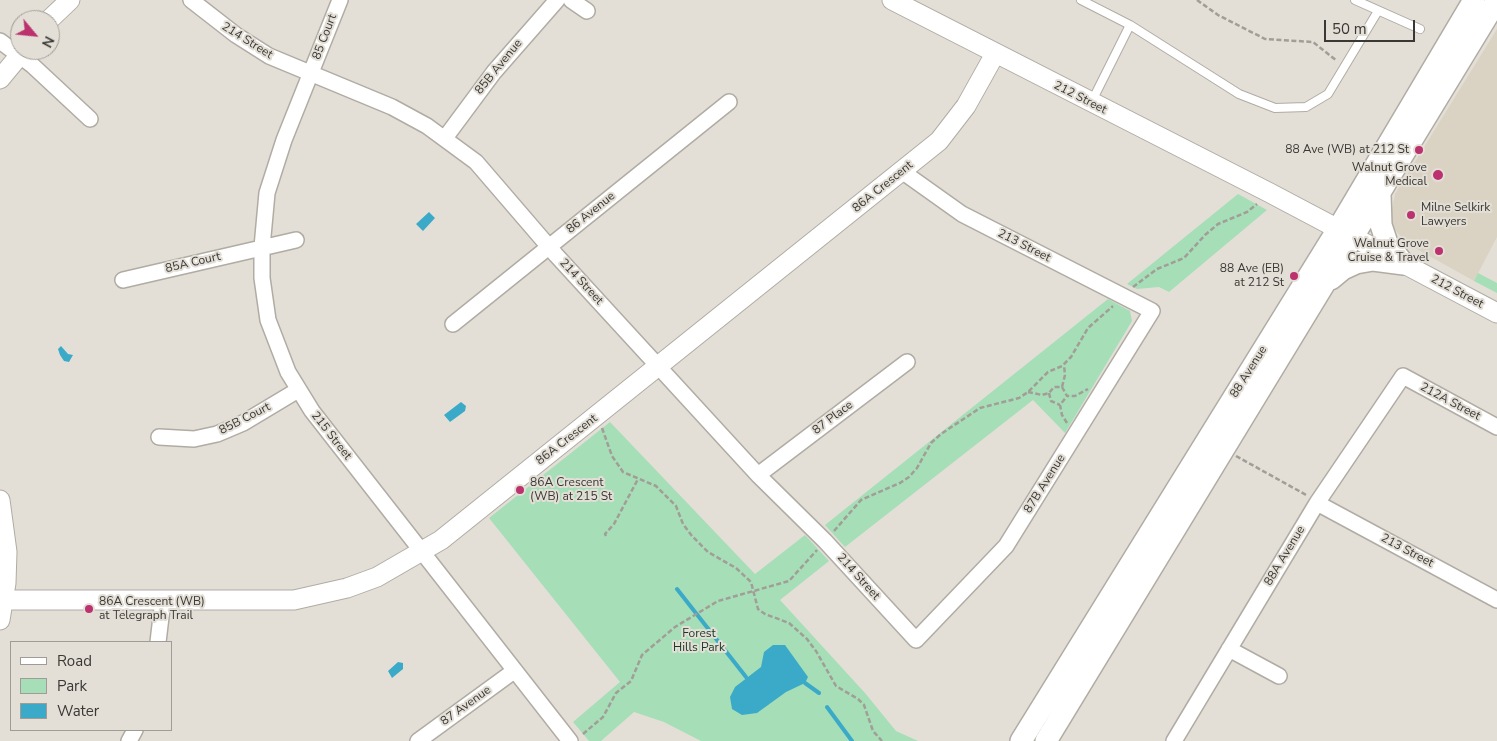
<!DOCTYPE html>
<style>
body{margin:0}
#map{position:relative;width:1497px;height:741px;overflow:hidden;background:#e3dfd6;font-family:"Nunito Sans",sans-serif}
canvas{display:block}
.legend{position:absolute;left:10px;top:641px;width:162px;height:90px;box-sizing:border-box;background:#e3dfd6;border:1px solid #9f9c96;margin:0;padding:6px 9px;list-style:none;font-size:15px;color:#3a3835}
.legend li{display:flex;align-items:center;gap:10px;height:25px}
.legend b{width:25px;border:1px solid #9f9c96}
.north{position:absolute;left:10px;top:10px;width:50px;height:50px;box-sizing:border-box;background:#e3dfd6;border:1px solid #9f9c96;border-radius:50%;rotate:118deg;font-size:14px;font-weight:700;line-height:20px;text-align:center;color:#3a3835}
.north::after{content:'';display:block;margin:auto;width:18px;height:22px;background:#bb326e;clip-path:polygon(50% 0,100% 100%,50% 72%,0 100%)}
.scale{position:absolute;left:1324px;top:20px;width:91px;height:22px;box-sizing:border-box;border:2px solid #3a3835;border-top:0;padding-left:6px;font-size:15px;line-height:18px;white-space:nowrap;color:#3a3835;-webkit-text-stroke:4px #e3dfd6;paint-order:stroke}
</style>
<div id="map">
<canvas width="1497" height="741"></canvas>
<ul class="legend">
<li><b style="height:6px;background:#fff"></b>Road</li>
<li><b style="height:14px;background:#a6deb7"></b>Park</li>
<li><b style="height:14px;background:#3baac8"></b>Water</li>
</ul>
<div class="north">N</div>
<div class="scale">50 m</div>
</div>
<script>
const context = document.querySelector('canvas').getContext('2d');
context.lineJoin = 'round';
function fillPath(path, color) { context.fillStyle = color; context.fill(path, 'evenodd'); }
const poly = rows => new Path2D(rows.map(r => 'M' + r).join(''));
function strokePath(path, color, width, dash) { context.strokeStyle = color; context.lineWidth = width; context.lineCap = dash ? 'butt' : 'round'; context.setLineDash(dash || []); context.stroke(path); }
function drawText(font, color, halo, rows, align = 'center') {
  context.font = font + ' "Nunito Sans",sans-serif'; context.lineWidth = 4; context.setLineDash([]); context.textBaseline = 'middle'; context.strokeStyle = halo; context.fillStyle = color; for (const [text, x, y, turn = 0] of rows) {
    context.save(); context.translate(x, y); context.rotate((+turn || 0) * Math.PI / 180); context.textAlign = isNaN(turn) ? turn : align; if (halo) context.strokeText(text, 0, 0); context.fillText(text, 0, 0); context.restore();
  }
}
const built = poly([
 [1497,29,1497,237,1474,281,1406,243,1392,226,1391,214,1395,194]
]);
const green = poly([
 [1238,194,1267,210,1169,292,1159,287,1137,289,1127,284],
 [1478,273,1497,283,1497,293,1474,281],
 [1108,299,1130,311,1132,321,1065,433,1033,400,845,547,825,525],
 [610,422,755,574,805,535,829,561,780,600,865,693,896,731,918,741,701,741,664,722,634,712,601,741,589,741,573,722,620,682,489,518]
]);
const water = poly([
 [429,212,435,218,423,231,416,224],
 [61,346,68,354,73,355,69,362,64,361,60,355,58,349],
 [461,402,466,406,465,411,450,422,444,415],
 [773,645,785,645,808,677,805,683,786,692,757,713,742,715,732,709,730,697,735,687,761,667,764,652],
 [398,662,403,663,403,669,392,678,388,671]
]);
const stream = poly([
 [677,589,746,677],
 [805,683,819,693],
 [827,707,852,741]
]);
const path = poly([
 [1197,0,1218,15,1265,39,1313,42,1337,61],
 [1133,287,1157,269,1184,258,1205,235,1218,224,1247,212,1257,204],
 [1062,387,1067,396,1075,396,1088,389],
 [1028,392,1042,395,1049,393,1054,387,1062,387,1065,375,1064,365],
 [1049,393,1051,401,1060,405],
 [1067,423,1062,415,1060,405,1067,396],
 [602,428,612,456,623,472,656,486,676,506,683,524,692,536,708,552,736,568,751,582,758,609,765,614,789,623,807,639,816,651,836,686,858,699,864,705,873,731,882,741],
 [1236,456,1308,496],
 [834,531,861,500,900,483,909,477,917,468,931,443,941,434,980,408,1019,398,1028,392,1048,372,1062,366,1071,357,1088,328,1113,306],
 [606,536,605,534,614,524,638,479],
 [583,734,603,717,616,693,631,681,642,655,675,627,718,601,789,581,817,550]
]);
const service = poly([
 [1081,0,1130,25,1239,94,1275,108,1306,107,1328,94,1378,11],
 [1355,0,1420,29],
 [1092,101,1130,25]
]);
const minor = poly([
 [191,0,236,35,269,56,392,107,427,126,476,162,556,255,758,475,825,541,916,640,1006,546,1152,311,962,214,903,172],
 [340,0,284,140,267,193,262,247,262,278,268,320,288,372,312,411,570,741],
 [571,0,587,11],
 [0,41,32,65,90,119],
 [445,138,494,72,557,0],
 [123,280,296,240],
 [453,324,729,102],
 [159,437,194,439,217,434,243,423,298,390],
 [758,475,907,362],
 [1317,503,1497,600],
 [158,642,163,600],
 [1229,649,1279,676],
 [129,741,135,730],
 [418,741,514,671],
 [1174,741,1317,503,1403,376,1497,427]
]);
const tertiary = poly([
 [892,0,1270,193,1497,313],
 [49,20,70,0],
 [0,79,24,50],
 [0,500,7,552,6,583,0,620],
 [5,600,294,600,347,588,377,577,441,540,939,141,966,106,995,54]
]);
const secondary = poly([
 [1380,194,1381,225,1387,243,1404,264],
 [1331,279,1343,269,1356,263,1373,260,1404,264],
 [1021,741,1338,229,1474,0],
 [1046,741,1497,0]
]);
const markers = [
 [1419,150,5,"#bb326e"],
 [1438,175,6,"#bb326e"],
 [1411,215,5,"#bb326e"],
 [1439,251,5,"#bb326e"],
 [1294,276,5,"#bb326e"],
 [520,490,5,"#bb326e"],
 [89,609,5,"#bb326e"]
];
const streetNames = [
 ["85 Court",325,37,-69],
 ["214 Street",247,41,32],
 ["85B Avenue",499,67,-51],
 ["212 Street",1080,98,27],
 ["86A Crescent",883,187,-39],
 ["86 Avenue",591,213,-39],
 ["213 Street",1024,246,27],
 ["85A Court",193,263,-13],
 ["214 Street",581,282,47],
 ["212 Street",1457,292,28],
 ["88 Avenue",1249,372,-58],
 ["212A Street",1450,402,28],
 ["87 Place",833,418,-37],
 ["85B Court",245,419,-27],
 ["215 Street",331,436,52],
 ["86A Crescent",567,440,-38],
 ["87B Avenue",1045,484,-58],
 ["213 Street",1407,551,28],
 ["88A Avenue",1285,556,-59],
 ["214 Street",858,577,48],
 ["87 Avenue",466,706,-36]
];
const poiNames = [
 ["88 Ave (WB) at 212 St",1409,150],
 ["Walnut Grove",1427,168],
 ["Medical",1427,182],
 ["Milne Selkirk",1421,208,"left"],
 ["Lawyers",1421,222,"left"],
 ["Walnut Grove",1429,244],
 ["Cruise & Travel",1429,258],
 ["88 Ave (EB)",1284,269],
 ["at 212 St",1284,283],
 ["86A Crescent",530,483,"left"],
 ["(WB) at 215 St",530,497,"left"],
 ["86A Crescent (WB)",99,602,"left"],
 ["at Telegraph Trail",99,616,"left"]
];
const parkNames = [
 ["Forest",699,634],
 ["Hills Park",699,648]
];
fillPath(built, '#dad3c4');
fillPath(green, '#a6deb7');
fillPath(water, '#3baac8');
strokePath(stream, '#3baac8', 4);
strokePath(service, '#b0aca4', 10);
strokePath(minor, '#b0aca4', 18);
strokePath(tertiary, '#b0aca4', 21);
strokePath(secondary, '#b0aca4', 24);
strokePath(path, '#a19e97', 2.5, [5, 2.5]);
strokePath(service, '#fff', 8);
strokePath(minor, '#fff', 15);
strokePath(tertiary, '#fff', 19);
strokePath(secondary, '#fff', 21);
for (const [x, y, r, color] of markers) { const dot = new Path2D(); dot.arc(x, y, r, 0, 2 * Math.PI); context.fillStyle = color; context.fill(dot); strokePath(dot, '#e3dfd6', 2); }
drawText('12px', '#3a3835', '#e3dfd6', streetNames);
drawText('12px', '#3a3835', '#e3dfd6', poiNames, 'right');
drawText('12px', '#163722', '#e3dfd6', parkNames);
</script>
